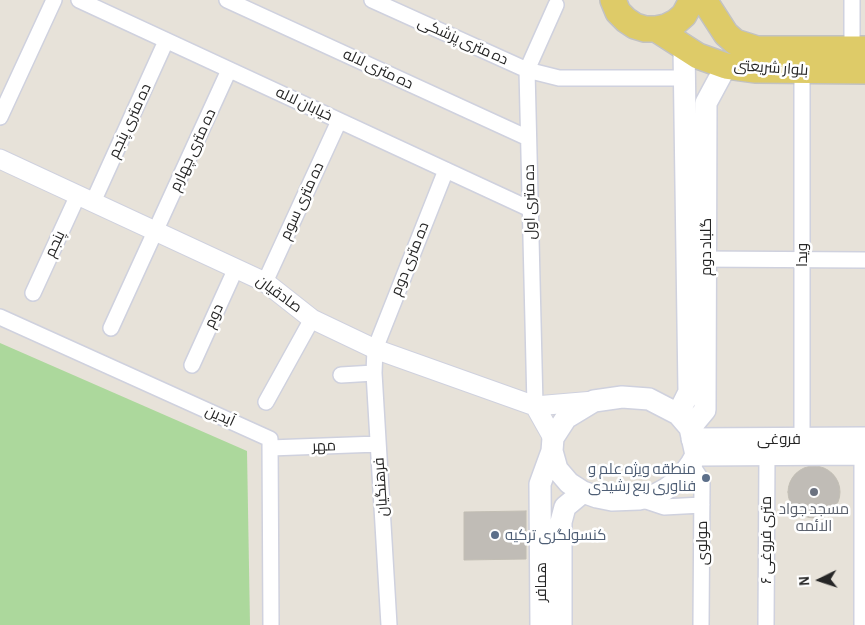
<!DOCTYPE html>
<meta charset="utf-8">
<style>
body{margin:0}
#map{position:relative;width:865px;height:625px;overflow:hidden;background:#e7e2d9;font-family:"Alegreya Sans",sans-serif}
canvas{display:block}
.north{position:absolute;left:795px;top:555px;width:50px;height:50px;-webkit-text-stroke:4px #fff;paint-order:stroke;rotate:266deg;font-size:14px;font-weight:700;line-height:20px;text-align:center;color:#262626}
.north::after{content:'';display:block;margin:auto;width:18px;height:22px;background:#262626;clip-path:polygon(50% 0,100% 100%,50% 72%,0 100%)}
</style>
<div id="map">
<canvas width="865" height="625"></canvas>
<div class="north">N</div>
</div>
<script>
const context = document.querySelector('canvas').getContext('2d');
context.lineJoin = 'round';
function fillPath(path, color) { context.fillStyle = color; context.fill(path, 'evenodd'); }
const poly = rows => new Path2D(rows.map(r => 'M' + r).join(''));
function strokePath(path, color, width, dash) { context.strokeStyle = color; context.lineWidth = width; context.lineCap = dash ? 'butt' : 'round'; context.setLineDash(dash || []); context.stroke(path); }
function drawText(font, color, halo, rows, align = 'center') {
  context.font = font + ' "Alegreya Sans",Cairo,sans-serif'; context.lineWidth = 5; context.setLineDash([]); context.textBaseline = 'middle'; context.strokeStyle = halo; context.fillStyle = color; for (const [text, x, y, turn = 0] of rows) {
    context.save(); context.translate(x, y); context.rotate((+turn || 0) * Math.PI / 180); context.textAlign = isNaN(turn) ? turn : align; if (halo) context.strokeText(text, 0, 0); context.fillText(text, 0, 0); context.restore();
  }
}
const green = poly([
 [0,343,247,451,250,625,0,625]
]);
const building = poly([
 '788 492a26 26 0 1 1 52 0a26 26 0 1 1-52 0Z',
 [526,511,526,559,464,560,464,512,526,511]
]);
const minor = poly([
 [79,0,530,209],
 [227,0,528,138],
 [372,0,527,70,559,78,685,78],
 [852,49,852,0],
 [0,117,54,0],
 [93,202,166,41],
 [695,259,865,260],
 [265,282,339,121],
 [33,293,78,195],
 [0,317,270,439,271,625],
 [111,328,229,70],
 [192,365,236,268],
 [341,375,374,373],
 [266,402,312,319],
 [535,406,527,70,556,5],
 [802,439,802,71],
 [270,448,378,444],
 [691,464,699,476,702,484,701,625],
 [640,499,664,507,702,505],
 [389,625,374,373,375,349,446,170],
 [766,625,767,455]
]);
const tertiary = poly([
 [0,159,265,282,312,319,375,349,535,406,594,401],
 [535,406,553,438]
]);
const secondary = poly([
 [622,397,649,399,678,414,690,428,696,455,691,464,680,479,666,489,653,496,639,499,612,500,597,497,583,492,569,483,557,469,552,451,553,438,566,418,594,401,622,397],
 [678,414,689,392,684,48],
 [690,428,705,410,706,103,726,66],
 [692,439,865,438],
 [696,455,865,454],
 [541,625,540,484,552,451],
 [561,625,561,522,565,507,583,492],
 [865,625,865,454]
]);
const primary = poly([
 [613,0,618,12,626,20,635,26,645,29,656,29,666,27,676,22,684,15,692,0],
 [704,0,726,34,735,42,757,49,865,49],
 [656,29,698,56,726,66,755,70,865,71]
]);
const markers = [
 [706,478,5,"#5c6f8a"],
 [814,492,5,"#6b7280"],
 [495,535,5,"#5c6f8a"]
];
const streetNames = [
 ["ده متری پزشکی",463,41,24],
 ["بلوار شریعتى",771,68,4],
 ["ده متری لاله",378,69,25],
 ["خیابان لاله",304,104,25],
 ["ده متری پنجم",130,121,-65],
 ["ده متری چهارم",193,150,-65],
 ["ده متری سوم",302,201,-65],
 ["ده متری اول",530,202,-91],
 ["پنجم",55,244,-65],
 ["گلباد دوم",706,247,-90],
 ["ویدا",802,255,-90],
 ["ده متری دوم",410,259,-68],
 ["صادقیان",279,294,36],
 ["دوم",214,316,-65],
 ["آیدین",220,416,24],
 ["فروغى",779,439],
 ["مهر",324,446,-2],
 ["فرهنگیان",381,487,-94],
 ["۶ متری فروغی",766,540,-90],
 ["مولوی",702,543,-90],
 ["همافر",541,582,-90]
];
const serviceNames = [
 ["منطقه ویژه علم و",696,469],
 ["فناوری ربع رشیدی",696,486],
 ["کنسولگری ترکیه",505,535,"left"]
];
const worshipNames = [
 ["مسجد جواد",814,509],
 ["الائمه",814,526]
];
fillPath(green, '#acd89c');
fillPath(building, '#c0bcb6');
strokePath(building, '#c2beb4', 1);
strokePath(minor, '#cfd1de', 18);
strokePath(tertiary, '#cfd1de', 21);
strokePath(secondary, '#cfd1de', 24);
strokePath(primary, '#c2c2c2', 28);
strokePath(minor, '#fff', 15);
strokePath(tertiary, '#fff', 19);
strokePath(secondary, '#fff', 21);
strokePath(primary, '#decb68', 25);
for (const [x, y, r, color] of markers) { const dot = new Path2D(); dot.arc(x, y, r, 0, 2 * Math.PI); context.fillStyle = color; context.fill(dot); strokePath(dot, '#fff', 2); }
drawText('15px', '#262626', '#fff', streetNames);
drawText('15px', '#4e5e75', '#fff', serviceNames, 'right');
drawText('15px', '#5b616d', '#fff', worshipNames);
</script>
